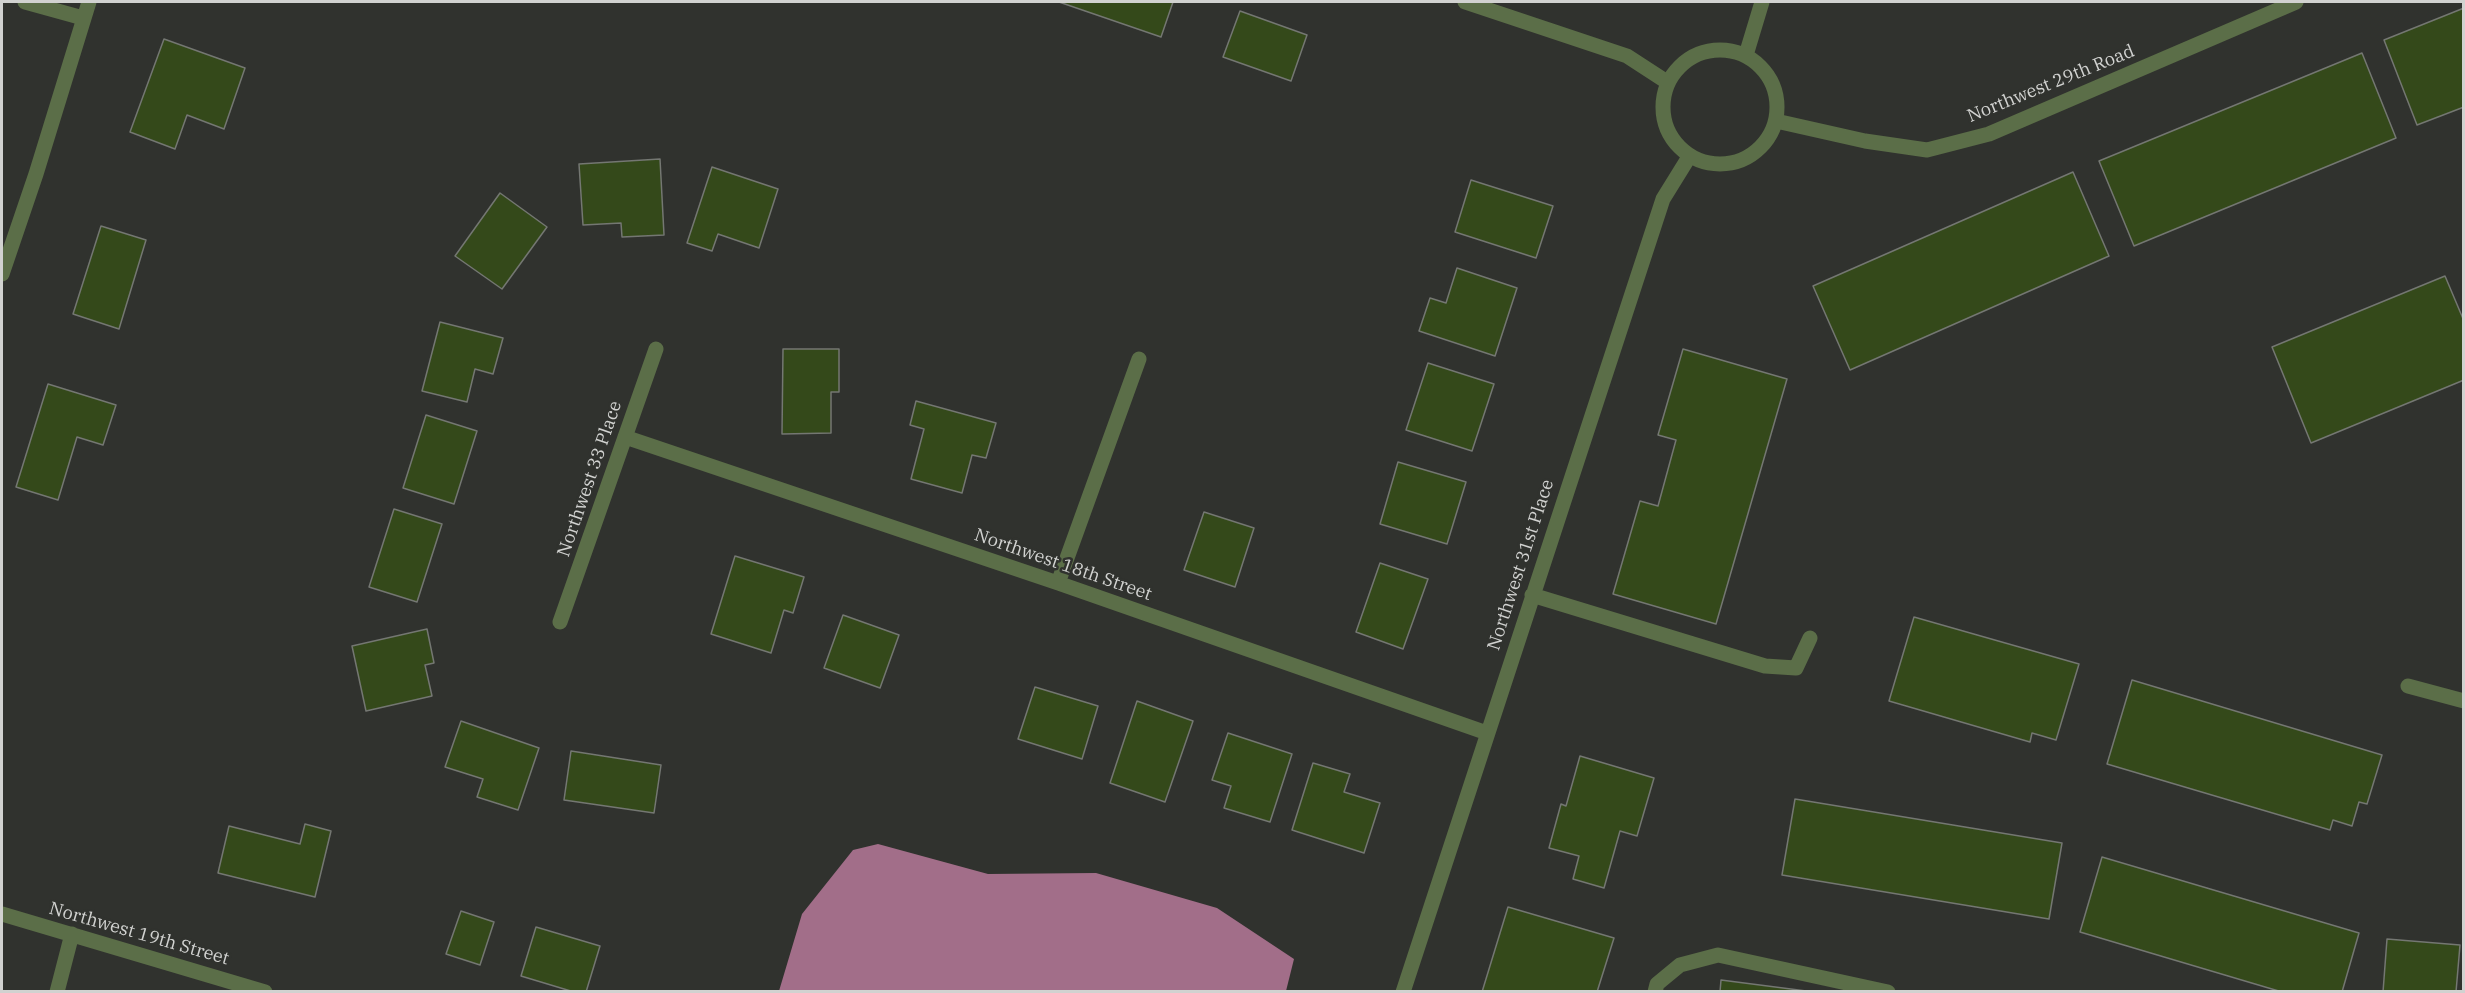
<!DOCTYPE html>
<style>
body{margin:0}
#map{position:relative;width:2465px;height:993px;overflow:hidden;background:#30322e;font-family:"IBM Plex Serif",serif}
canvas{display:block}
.frame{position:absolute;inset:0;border:3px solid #d1d2d0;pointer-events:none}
</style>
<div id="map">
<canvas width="2465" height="993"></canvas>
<div class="frame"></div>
</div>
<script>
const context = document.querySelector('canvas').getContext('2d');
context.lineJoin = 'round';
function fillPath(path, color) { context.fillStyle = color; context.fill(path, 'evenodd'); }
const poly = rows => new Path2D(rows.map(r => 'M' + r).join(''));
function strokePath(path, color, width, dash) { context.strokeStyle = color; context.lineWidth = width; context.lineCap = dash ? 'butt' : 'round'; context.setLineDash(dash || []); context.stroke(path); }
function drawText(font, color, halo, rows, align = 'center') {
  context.font = font + ' "IBM Plex Serif",serif'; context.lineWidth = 5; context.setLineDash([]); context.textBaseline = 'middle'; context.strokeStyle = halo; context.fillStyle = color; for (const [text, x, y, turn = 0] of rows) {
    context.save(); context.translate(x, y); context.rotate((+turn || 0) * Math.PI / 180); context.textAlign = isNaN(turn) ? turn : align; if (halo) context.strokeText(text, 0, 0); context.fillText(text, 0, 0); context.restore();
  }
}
const water = poly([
 [878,844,988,874,1096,873,1217,908,1294,959,1286,991,779,991,802,914,853,850]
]);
const building = poly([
 [1059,2,1173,2,1161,37,1059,2],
 [2464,8,2464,107,2417,125,2384,40,2464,8],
 [1240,11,1307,35,1291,81,1223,57,1240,11],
 [164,39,245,68,224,129,187,115,175,149,130,132,164,39],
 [2362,53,2396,138,2134,246,2099,161,2362,53],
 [660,159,664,235,622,237,621,223,583,225,579,164,660,159],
 [712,167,778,189,759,248,718,234,712,251,687,243,712,167],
 [2073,172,2109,256,1850,370,1813,286,2073,172],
 [1471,180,1553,206,1536,258,1455,232,1471,180],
 [500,193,547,227,502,289,455,256,500,193],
 [101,226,146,240,119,329,73,314,101,226],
 [1457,268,1517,288,1495,356,1419,331,1430,298,1446,303,1457,268],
 [2445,276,2464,321,2464,380,2311,443,2272,347,2445,276],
 [440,322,503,338,493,374,475,369,467,402,422,391,440,322],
 [783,349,839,349,839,392,831,392,831,433,782,434,783,349],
 [1683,349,1787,379,1716,624,1613,594,1640,501,1658,506,1676,440,1658,435,1683,349],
 [1428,363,1494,384,1472,451,1406,430,1428,363],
 [48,384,116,405,103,445,77,437,58,500,16,487,48,384],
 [916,401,996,423,986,458,972,455,962,493,911,479,924,429,910,425,916,401],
 [426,415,477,431,454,504,403,488,426,415],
 [1398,462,1466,482,1447,544,1380,524,1398,462],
 [394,509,442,524,417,602,369,587,394,509],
 [1204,512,1254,528,1235,587,1184,570,1204,512],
 [735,556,804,577,793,613,784,610,771,653,711,634,735,556],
 [1380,563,1428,579,1403,649,1356,632,1380,563],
 [843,615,899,635,880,688,824,668,843,615],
 [1914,617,2079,664,2056,740,2032,733,2030,742,1889,701,1914,617],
 [427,629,434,663,425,665,432,696,366,711,352,646,427,629],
 [2132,680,2382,755,2367,804,2359,802,2352,826,2333,820,2330,830,2107,764,2132,680],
 [1035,687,1098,706,1082,759,1018,739,1035,687],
 [1137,701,1193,721,1165,802,1110,783,1137,701],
 [461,721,539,748,518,810,477,797,483,779,445,767,461,721],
 [1228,733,1292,754,1270,822,1224,808,1231,786,1212,780,1228,733],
 [571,751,661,765,654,813,564,800,571,751],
 [1580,756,1654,778,1637,836,1620,831,1604,888,1573,879,1579,856,1549,848,1561,804,1566,806,1580,756],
 [1313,763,1350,774,1344,792,1380,803,1364,853,1292,830,1313,763],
 [1795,799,2062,843,2049,919,1782,875,1795,799],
 [305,824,331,831,315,897,218,873,229,826,300,844,305,824],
 [2102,857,2359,933,2342,992,2282,992,2080,932,2102,857],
 [1508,907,1614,938,1597,992,1482,992,1508,907],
 [461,911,494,922,480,965,446,954,461,911],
 [536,927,600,946,586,992,574,992,521,976,536,927],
 [2387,939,2460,945,2456,992,2383,992,2387,939],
 [1721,980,1814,992,1720,992,1721,980]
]);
const minor = poly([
 [25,2,83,18],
 [1465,2,1627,56,1667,82],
 '1663 107a57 57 0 1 1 114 0a57 57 0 1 1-114 0Z',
 [1746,55,1762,2],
 [1776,121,1865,141,1927,150,1989,134,2296,2],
 [2,274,36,174,89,2],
 [625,437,1058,583,1487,733],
 [1058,583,1139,359],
 [1532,595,1765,666,1796,668,1810,638],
 [560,622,656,349],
 [2408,686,2464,701],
 [2,914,265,992],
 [57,992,72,934],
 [1403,992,1663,199,1689,157],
 [1655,992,1657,984,1680,965,1718,955,1888,992]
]);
const streetNames = [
 ["Northwest 29th Road",2051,84,-22],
 ["Northwest 33 Place",590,479,-71],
 ["Northwest 18th Street",1063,565,19],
 ["Northwest 31st Place",1521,565,-72],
 ["Northwest 19th Street",139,934,16]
];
fillPath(water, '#a26e89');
fillPath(building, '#34491a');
strokePath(building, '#747772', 1.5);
strokePath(minor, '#5b6e48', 15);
drawText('18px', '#d1d2d0', '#30322e', streetNames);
</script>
